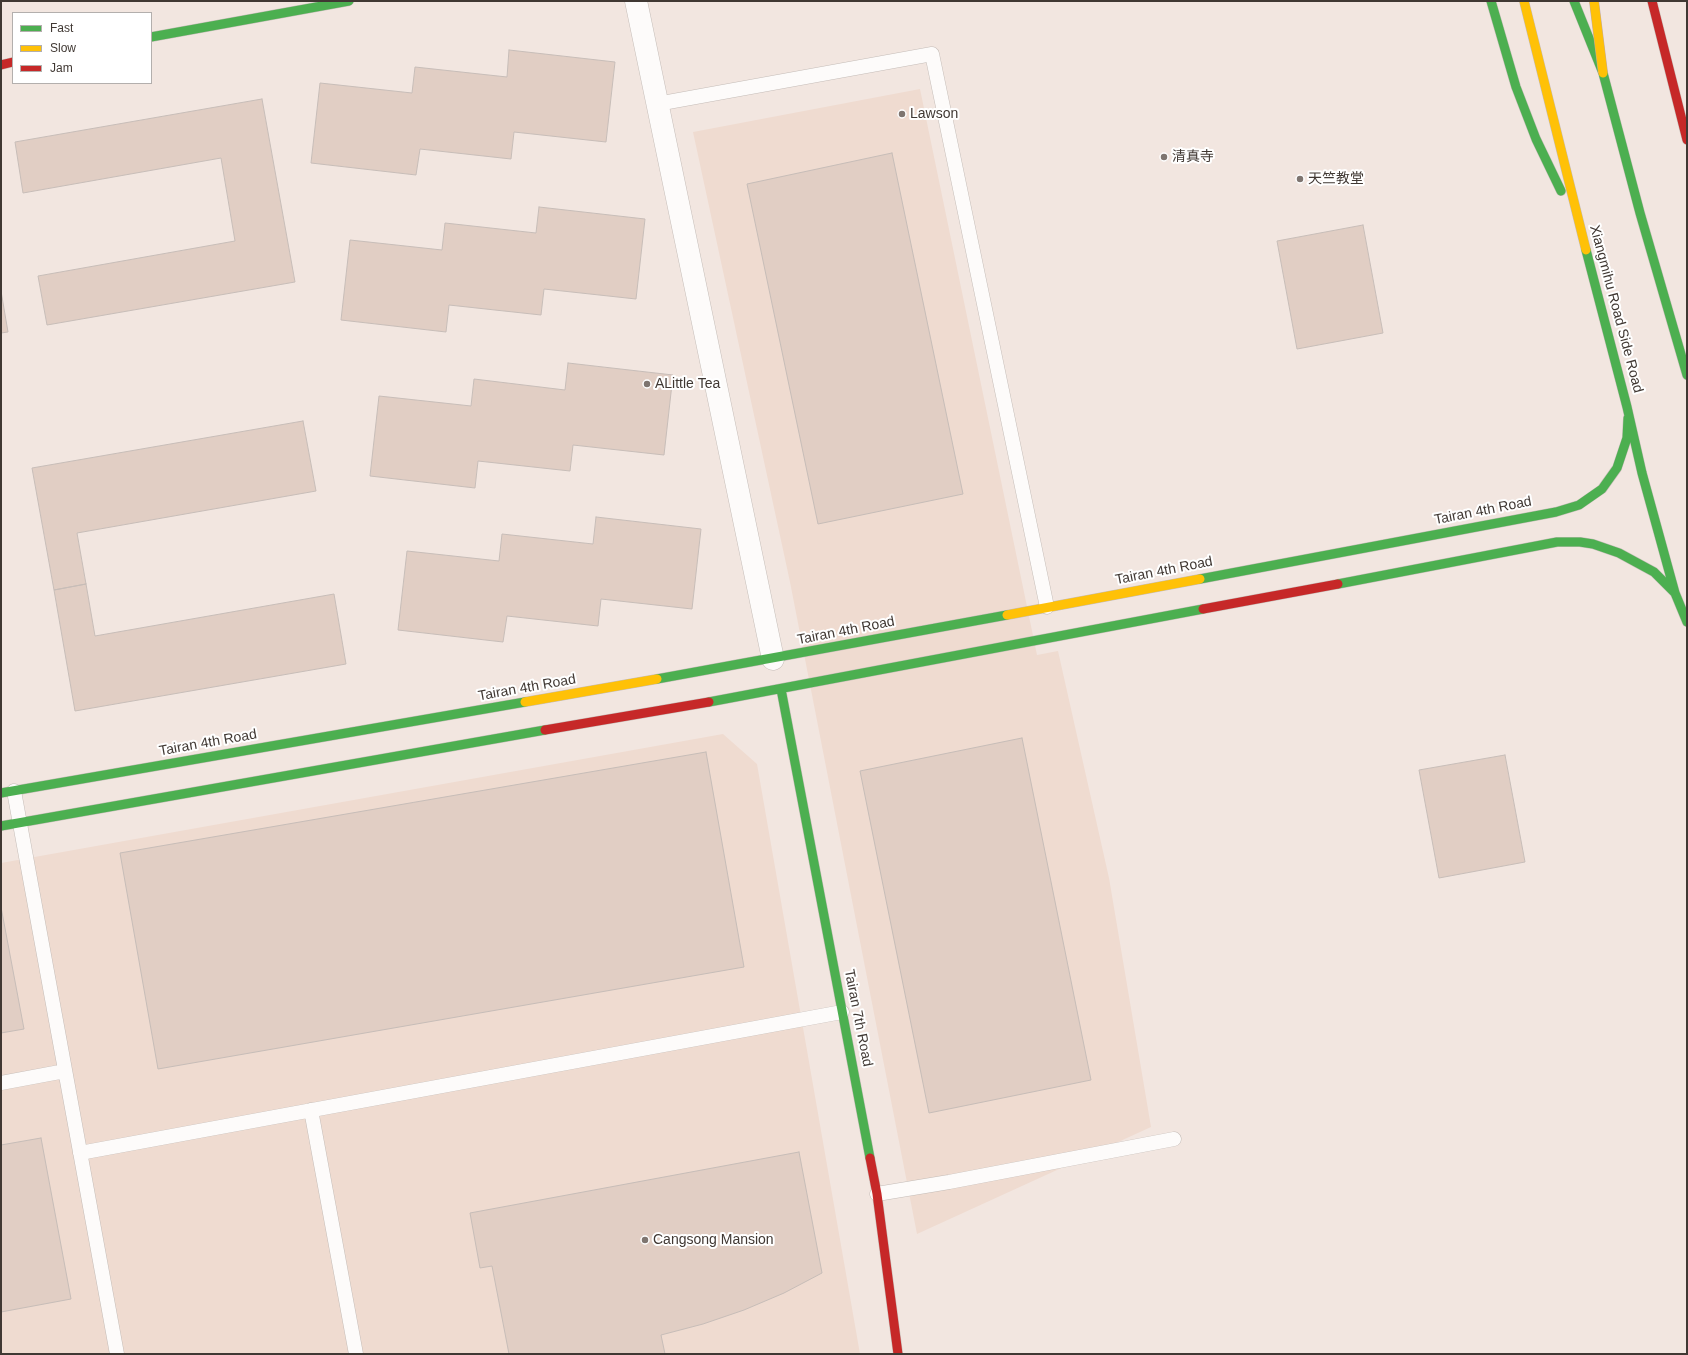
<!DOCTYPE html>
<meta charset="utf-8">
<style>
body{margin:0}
#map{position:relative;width:1688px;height:1355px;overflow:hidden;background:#f2e6e0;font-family:Arial,sans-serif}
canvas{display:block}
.frame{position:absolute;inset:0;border:2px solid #403833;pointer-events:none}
.legend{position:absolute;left:12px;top:12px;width:140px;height:72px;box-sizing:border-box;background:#fff;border:1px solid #b3afad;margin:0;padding:5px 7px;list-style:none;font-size:12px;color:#403833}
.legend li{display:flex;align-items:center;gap:8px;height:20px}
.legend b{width:20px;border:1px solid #b3afad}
</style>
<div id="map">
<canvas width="1688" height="1355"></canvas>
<div class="frame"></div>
<ul class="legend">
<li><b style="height:5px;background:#4caf50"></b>Fast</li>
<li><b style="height:5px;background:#ffc107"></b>Slow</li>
<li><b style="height:5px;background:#c62828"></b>Jam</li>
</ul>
</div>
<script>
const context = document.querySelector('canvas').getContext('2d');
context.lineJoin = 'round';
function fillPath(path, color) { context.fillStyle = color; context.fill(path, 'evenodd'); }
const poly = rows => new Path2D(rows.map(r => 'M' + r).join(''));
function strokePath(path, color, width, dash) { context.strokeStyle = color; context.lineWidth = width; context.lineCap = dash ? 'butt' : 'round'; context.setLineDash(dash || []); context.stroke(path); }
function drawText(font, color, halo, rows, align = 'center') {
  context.font = font + ' Arial,"Noto Sans SC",sans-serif'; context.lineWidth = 4; context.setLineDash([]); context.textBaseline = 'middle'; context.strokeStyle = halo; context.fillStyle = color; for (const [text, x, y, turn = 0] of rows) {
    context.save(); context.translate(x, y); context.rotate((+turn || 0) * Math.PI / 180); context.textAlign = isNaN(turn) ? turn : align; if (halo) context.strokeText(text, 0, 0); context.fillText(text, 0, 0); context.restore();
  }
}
const built = poly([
 [920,89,1037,655,1058,651,1109,878,1151,1127,917,1234,790,582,693,132],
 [723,734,757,764,860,1354,1,1354,1,863]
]);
const building = poly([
 [509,50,615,62,606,142,514,132,511,159,420,149,416,175,311,163,320,83,412,93,415,67,507,77,509,50],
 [262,99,295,282,47,325,38,276,235,241,221,158,23,193,15,142,262,99],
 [892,153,963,494,818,524,747,184,892,153],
 [539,207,645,219,636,299,544,289,541,315,449,305,446,332,341,320,350,240,442,250,445,223,536,233,539,207],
 [1363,225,1383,333,1297,349,1277,241,1363,225],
 [1,291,8,332,1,333,1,291],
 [568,363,673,375,664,455,573,445,570,471,478,461,475,488,370,476,379,396,471,406,474,379,565,390,568,363],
 [303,421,316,491,77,533,86,584,54,590,32,468,303,421],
 [596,517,701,529,692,609,601,599,598,626,507,616,503,642,398,630,407,551,499,561,502,534,593,544,596,517],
 [86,584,95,636,334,594,346,664,75,711,54,590,86,584],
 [1022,738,1091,1080,929,1113,860,771,1022,738],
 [706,752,744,967,158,1069,120,853,706,752],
 [1505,755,1525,862,1439,878,1419,770,1505,755],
 [1,907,24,1029,1,1033,1,907],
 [41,1138,71,1299,1,1312,1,1145,41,1138],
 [799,1152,822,1273,784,1293,744,1310,703,1324,661,1335,665,1354,509,1354,492,1266,480,1268,470,1213,799,1152]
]);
const lane = poly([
 [657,104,932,54,1047,607],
 [14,791,117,1354],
 [1,1083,65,1071],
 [311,1110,356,1354],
 [80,1153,842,1012],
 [877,1194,949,1182,1174,1139]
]);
const street = poly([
 [636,1,773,659]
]);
const fast = poly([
 [1491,1,1516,87,1536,139,1561,191],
 [1574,1,1603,73,1640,213,1687,375],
 [151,37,349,1],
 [1586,250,1627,407,1642,473,1675,593,1687,622],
 [1200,579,1556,512,1579,505,1602,489,1617,468,1627,438,1628,418],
 [1338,584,1557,542,1580,542,1593,544,1619,553,1654,572,1675,593],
 [657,679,1007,615],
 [781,689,870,1158],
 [709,702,1203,609],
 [1,793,525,702],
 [1,826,545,730]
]);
const slow = poly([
 [1524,1,1586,250],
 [1007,615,1200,579],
 [525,702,657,679]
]);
const jam = poly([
 [1652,1,1687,140],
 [1,65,13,62],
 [1203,609,1338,584],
 [545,730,709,702],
 [870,1158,877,1194,898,1354]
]);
const slowBridge = poly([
 [1594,1,1603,73]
]);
const markers = [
 [902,114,4,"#7e7570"],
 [1164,157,4,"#7e7570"],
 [1300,179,4,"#7e7570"],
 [647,384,4,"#7e7570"],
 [645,1240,4,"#7e7570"]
];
const poiNames = [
 ["Lawson",910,114],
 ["清真寺",1172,157],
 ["天竺教堂",1308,179],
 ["ALittle Tea",655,384],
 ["Cangsong Mansion",653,1240]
];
const streetNames = [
 ["Xiangmihu Road Side Road",1616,309,75],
 ["Tairan 4th Road",1483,511,-11],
 ["Tairan 4th Road",1164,571,-11],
 ["Tairan 4th Road",846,631,-11],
 ["Tairan 4th Road",527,688,-10],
 ["Tairan 4th Road",208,743,-10],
 ["Tairan 7th Road",858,1018,79]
];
fillPath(built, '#efdbd0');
fillPath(building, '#e1cec4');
strokePath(building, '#c7bdb8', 1);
strokePath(lane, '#c4bcb7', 15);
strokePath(street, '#c4bcb7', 23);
strokePath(fast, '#c4bcb7', 10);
strokePath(slow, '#c4bcb7', 10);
strokePath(jam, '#c4bcb7', 10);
strokePath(lane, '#fdfbfa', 14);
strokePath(street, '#fdfbfa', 22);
strokePath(fast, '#4caf50', 9);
strokePath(slow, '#ffc107', 9);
strokePath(jam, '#c62828', 9);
strokePath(slowBridge, '#bea8a9', 10, []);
strokePath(slowBridge, '#ffc107', 9);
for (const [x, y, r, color] of markers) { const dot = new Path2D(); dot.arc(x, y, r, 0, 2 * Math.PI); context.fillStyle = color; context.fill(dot); strokePath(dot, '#fff', 1.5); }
drawText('14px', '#403833', '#fff', poiNames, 'left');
drawText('14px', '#403833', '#fff', streetNames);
</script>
